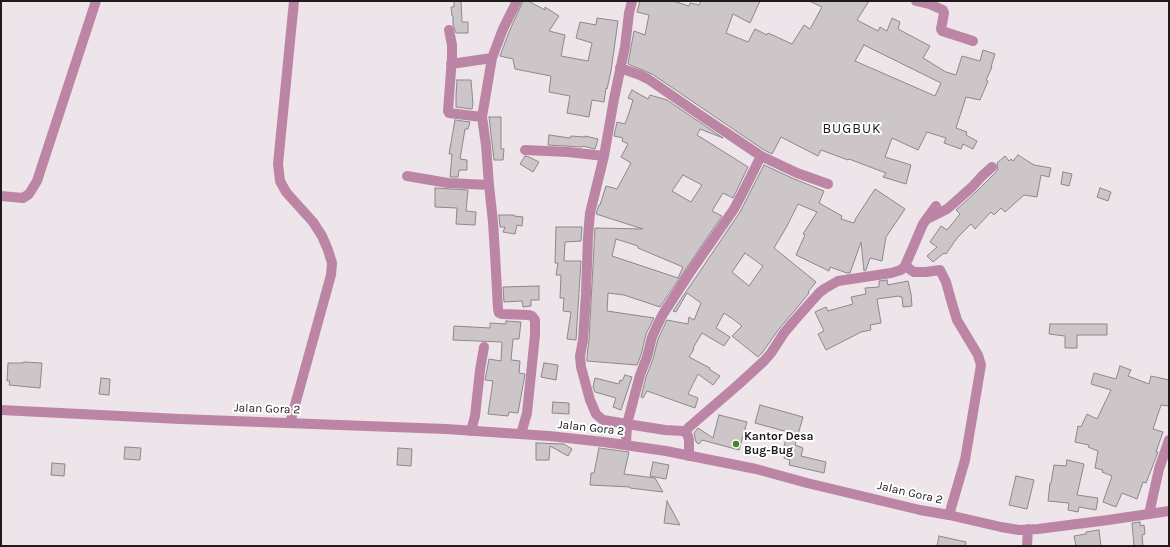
<!DOCTYPE html>
<style>
body{margin:0}
#map{position:relative;width:1170px;height:547px;overflow:hidden;background:#ede5e9;font-family:Karla,sans-serif}
canvas{display:block}
.frame{position:absolute;inset:0;border:2px solid #1e1b1c;pointer-events:none}
</style>
<div id="map">
<canvas width="1170" height="547"></canvas>
<div class="frame"></div>
</div>
<script>
const context = document.querySelector('canvas').getContext('2d');
context.lineJoin = 'round';
function fillPath(path, color) { context.fillStyle = color; context.fill(path, 'evenodd'); }
const poly = rows => new Path2D(rows.map(r => 'M' + r).join(''));
function strokePath(path, color, width, dash) { context.strokeStyle = color; context.lineWidth = width; context.lineCap = dash ? 'butt' : 'round'; context.setLineDash(dash || []); context.stroke(path); }
function drawText(font, color, halo, rows, align = 'center') {
  context.font = font + ' Karla,sans-serif'; context.lineWidth = 4; context.setLineDash([]); context.textBaseline = 'middle'; context.strokeStyle = halo; context.fillStyle = color; for (const [text, x, y, turn = 0] of rows) {
    context.save(); context.translate(x, y); context.rotate((+turn || 0) * Math.PI / 180); context.textAlign = isNaN(turn) ? turn : align; if (halo) context.strokeText(text, 0, 0); context.fillText(text, 0, 0); context.restore();
  }
}
const building = poly([
 [454,1,461,1,462,22,468,22,468,33,456,33,453,25,453,16,452,16,451,7,454,7,454,1],
 [523,1,528,1,545,10,545,7,559,16,549,31,565,35,561,56,588,61,592,43,576,38,580,22,596,25,597,18,618,21,611,71,607,89,606,88,604,102,592,100,589,117,567,113,570,96,549,92,551,76,515,69,513,59,500,56,509,32,523,1],
 [640,1,673,1,689,6,690,3,699,5,701,1,760,1,750,23,733,14,726,33,748,42,755,29,767,35,768,33,792,44,804,25,810,29,822,7,809,1,869,1,857,20,878,31,880,27,887,31,892,18,900,22,898,29,930,46,923,58,946,72,956,75,962,56,980,61,983,50,995,54,991,67,992,67,986,80,988,81,980,100,966,97,956,128,967,132,966,135,977,141,973,149,963,144,961,149,944,143,946,138,927,132,918,150,892,138,885,157,911,165,906,184,883,177,886,173,849,159,848,160,821,150,818,156,781,137,772,154,764,150,652,74,628,64,634,31,645,35,649,15,637,12,640,1],
 [864,45,941,83,935,96,855,61,864,45],
 [457,80,471,80,473,104,472,109,456,107,456,96,457,80],
 [632,90,648,99,650,95,667,100,723,138,700,129,697,135,748,167,733,198,723,193,712,211,722,216,660,307,624,295,608,293,607,311,654,318,646,334,641,355,637,365,587,361,587,356,589,340,595,228,643,229,596,214,599,205,600,205,606,186,617,189,631,163,621,157,628,144,622,141,623,138,614,136,617,122,625,124,629,113,633,100,628,98,632,90],
 [683,175,702,185,691,202,672,191,683,175],
 [616,239,638,246,638,248,683,267,678,278,612,256,616,239],
 [489,117,501,117,501,149,504,149,503,160,494,160,489,117],
 [455,120,470,122,468,129,465,129,460,159,467,160,467,170,459,170,458,177,450,177,452,154,449,154,455,120],
 [549,135,570,138,571,136,585,137,585,136,598,139,595,149,583,146,582,147,548,145,549,135],
 [1018,155,1034,165,1051,168,1049,177,1041,175,1037,197,1024,195,1005,212,1001,208,994,215,991,212,975,229,971,224,957,238,946,254,944,253,933,262,927,256,937,247,930,242,941,226,947,230,960,214,956,210,976,192,996,172,998,169,997,163,1005,156,1009,161,1011,159,1013,161,1018,155],
 [525,156,529,157,539,162,533,172,520,164,525,156],
 [764,165,792,178,824,191,819,203,842,216,841,219,854,223,856,218,875,189,905,209,886,237,882,261,870,258,866,270,864,271,861,242,850,273,847,273,830,267,829,271,796,255,805,235,803,234,817,212,798,204,787,226,774,248,816,282,808,292,809,293,801,303,779,329,762,353,758,357,732,336,742,326,733,319,724,313,716,328,730,337,724,346,702,333,693,348,694,349,689,357,710,368,709,369,720,376,713,385,698,374,688,394,698,398,695,408,647,391,643,398,641,397,646,377,653,359,658,339,667,320,688,324,689,317,694,320,701,303,687,293,676,312,673,311,740,212,764,165],
 [745,253,763,266,749,286,732,272,745,253],
 [1063,172,1072,174,1069,186,1061,184,1063,172],
 [435,188,468,190,466,211,476,212,475,225,456,224,457,208,435,207,435,188],
 [1100,188,1111,192,1108,201,1097,197,1100,188],
 [499,215,514,215,514,216,523,217,522,226,517,225,515,234,503,232,505,227,500,227,499,215],
 [556,227,582,227,581,241,565,242,564,261,581,261,576,340,567,339,571,312,563,311,564,298,560,298,561,275,556,275,558,263,555,263,556,227],
 [887,280,888,285,908,281,911,294,912,306,903,307,902,297,900,297,899,296,877,299,881,323,870,325,871,330,861,332,826,350,818,334,824,331,815,312,826,307,828,311,853,304,851,297,866,294,865,288,879,287,879,281,887,280],
 [539,286,539,300,531,300,531,306,523,307,522,301,504,302,503,287,539,286],
 [506,321,521,322,519,339,513,339,511,360,520,361,519,373,525,374,518,413,509,412,508,416,488,414,493,381,485,380,489,359,501,361,502,342,453,340,454,326,490,328,490,323,506,324,506,321],
 [1050,324,1107,324,1107,335,1077,335,1077,348,1065,348,1065,336,1049,334,1050,324],
 [24,362,42,363,40,388,9,385,10,381,7,381,8,363,23,363,24,362],
 [544,363,558,365,556,380,541,377,544,363],
 [1120,366,1131,370,1128,376,1149,384,1151,376,1169,380,1169,406,1161,405,1153,429,1163,432,1156,452,1158,452,1146,483,1143,482,1137,499,1122,493,1116,507,1103,502,1112,476,1102,472,1103,470,1095,468,1098,451,1088,447,1089,445,1075,442,1078,426,1081,427,1087,414,1097,419,1111,390,1091,384,1094,373,1116,379,1120,366],
 [625,375,632,377,621,410,613,407,616,398,595,392,593,387,595,378,619,384,620,380,622,381,625,375],
 [101,378,110,379,109,395,99,394,101,378],
 [553,402,569,403,569,414,552,413,553,402],
 [760,405,803,417,795,445,803,448,801,456,826,462,824,473,789,465,790,460,784,458,785,454,782,453,788,432,755,423,760,405],
 [719,415,747,422,739,450,702,440,699,444,696,442,694,433,698,428,713,438,719,415],
 [536,443,564,444,572,449,568,456,550,446,549,460,536,460,536,443],
 [125,447,141,448,140,460,124,459,125,447],
 [398,448,412,449,411,466,397,465,398,448],
 [599,448,629,452,624,474,655,478,663,492,630,488,630,487,590,485,591,473,594,473,599,448],
 [1067,460,1084,464,1077,495,1098,498,1096,510,1079,507,1078,512,1068,510,1069,503,1048,501,1050,483,1051,483,1054,465,1066,466,1067,460],
 [653,462,669,465,666,479,650,476,653,462],
 [52,463,65,464,64,476,51,475,52,463],
 [1016,476,1034,480,1027,509,1009,505,1016,476],
 [667,501,680,525,664,523,667,501],
 [1140,522,1140,526,1144,525,1145,534,1142,535,1143,546,1134,546,1132,523,1140,522],
 [1099,530,1101,546,1076,546,1074,536,1086,534,1086,532,1099,530],
 [939,536,966,542,965,546,937,546,939,536]
]);
const minor = poly([
 [517,1,503,29,492,58,482,117,486,145,489,185,493,222,495,254,498,309,499,313,502,314,529,315,532,316,535,320,535,335,527,413,521,434],
 [632,1,629,13,625,47,614,99,604,156,590,213,588,237,586,294,583,340,580,356,581,367,590,400,596,414,603,420,627,424,640,375,647,357,652,337,657,326,663,314,689,274,734,209,744,190,761,156],
 [916,1,929,4,943,10,944,13,941,29,942,31,973,41],
 [449,30,452,45,452,57,448,111,449,113,482,117],
 [451,64,492,58],
 [620,68,640,75,648,79,703,117,761,156,797,173,828,184],
 [525,150,568,152,604,156],
 [407,176,448,183,489,185],
 [1,196,23,198,29,194,37,181,96,1],
 [927,219,947,209,954,203,972,187,982,176,992,167],
 [905,266,923,224,936,206],
 [290,423,331,275,332,263,328,250,322,236,313,222,286,192,280,181,278,164,294,1],
 [471,431,475,416,480,370,484,347],
 [626,445,627,424,665,430,683,431,686,433],
 [689,456,689,440,688,436,686,433,688,428,739,384,764,361,771,353,784,333,794,321,819,293,824,289,838,281,891,273,901,270,905,266,914,272,926,272,940,270,946,282,951,300,957,320,978,355,981,365,965,460,949,515],
 [1149,514,1159,469,1169,440]
]);
const tertiary = poly([
 [1,410,180,419,446,429,549,436,604,442,666,451,756,469,807,483,920,510,949,515,1001,527,1019,530,1038,529,1108,520,1169,511],
 [1027,546,1028,529]
]);
const markers = [
 [736,444,4,"#4b841e"]
];
const streetNames = [
 ["Jalan Gora 2",267,409,2],
 ["Jalan Gora 2",591,428,6],
 ["Jalan Gora 2",910,493,13]
];
const poiNames = [
 ["Kantor Desa",744,437],
 ["Bug-Bug",744,451]
];
const quarterNames = [
 ["BUGBUK",852,129]
];
fillPath(building, '#cdc6c9');
strokePath(building, '#8d868a', 1);
strokePath(minor, '#bd85a5', 10);
strokePath(tertiary, '#bd85a5', 10);
for (const [x, y, r, color] of markers) { const dot = new Path2D(); dot.arc(x, y, r, 0, 2 * Math.PI); context.fillStyle = color; context.fill(dot); strokePath(dot, '#fff', 1.5); }
drawText('12px', '#1e1b1c', '#fff', streetNames);
drawText('bold 12px', '#1e1b1c', '#fff', poiNames, 'left');
context.letterSpacing = '1px';
drawText('14px', '#1e1b1c', '#fff', quarterNames);
context.letterSpacing = '0px';
</script>
